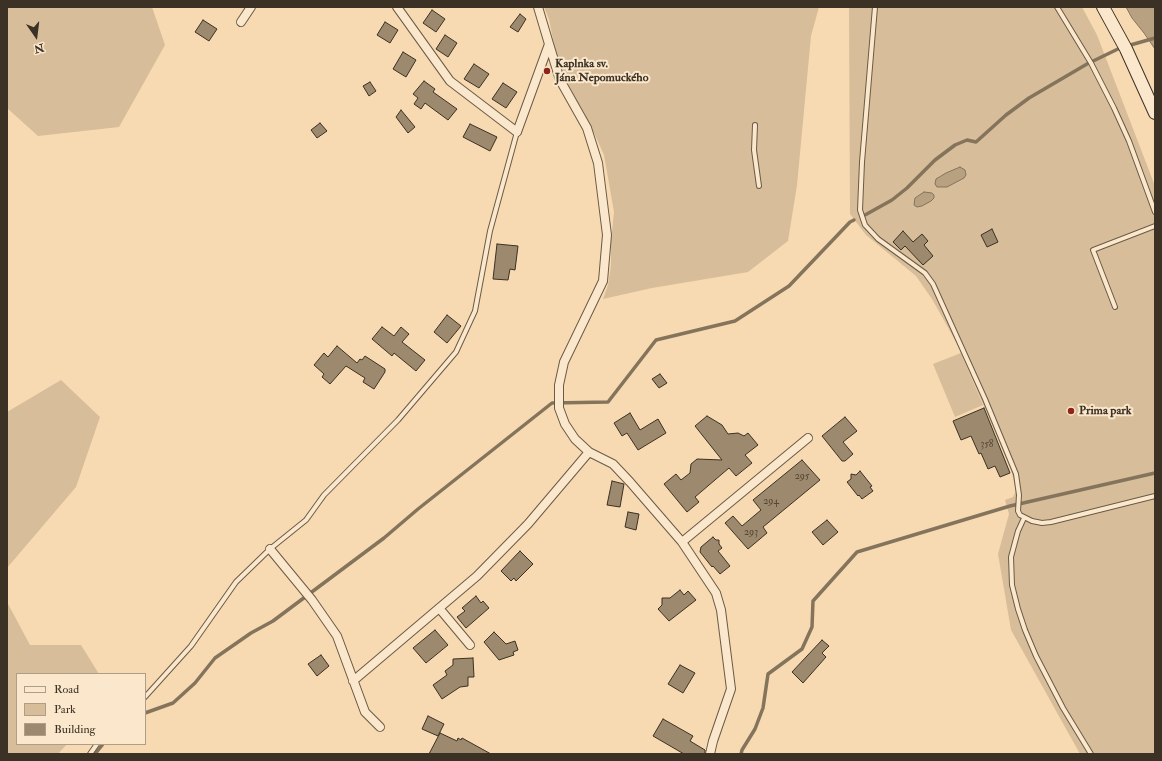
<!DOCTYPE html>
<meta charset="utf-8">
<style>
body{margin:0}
#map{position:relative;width:1162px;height:761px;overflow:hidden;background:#f7dab1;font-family:"IM FELL Double Pica",serif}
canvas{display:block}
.frame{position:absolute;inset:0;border:8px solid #3b3124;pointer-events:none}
.legend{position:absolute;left:16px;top:673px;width:130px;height:72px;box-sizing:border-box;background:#fae7cc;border:1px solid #ae9e89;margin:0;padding:5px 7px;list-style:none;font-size:12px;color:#3b3124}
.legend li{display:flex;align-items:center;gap:8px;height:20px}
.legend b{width:20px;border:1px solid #ae9e89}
.north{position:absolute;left:16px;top:16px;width:40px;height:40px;-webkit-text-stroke:3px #fae7cc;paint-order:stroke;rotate:166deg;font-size:11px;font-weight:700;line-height:16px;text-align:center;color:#3b3124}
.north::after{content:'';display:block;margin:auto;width:14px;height:18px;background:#3b3124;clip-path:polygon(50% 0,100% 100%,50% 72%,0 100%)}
</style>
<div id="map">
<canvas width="1162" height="761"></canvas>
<div class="frame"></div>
<ul class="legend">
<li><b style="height:5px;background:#fae7cc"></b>Road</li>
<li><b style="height:11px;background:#d7bd99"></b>Park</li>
<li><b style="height:11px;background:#9d896d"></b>Building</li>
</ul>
<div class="north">N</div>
</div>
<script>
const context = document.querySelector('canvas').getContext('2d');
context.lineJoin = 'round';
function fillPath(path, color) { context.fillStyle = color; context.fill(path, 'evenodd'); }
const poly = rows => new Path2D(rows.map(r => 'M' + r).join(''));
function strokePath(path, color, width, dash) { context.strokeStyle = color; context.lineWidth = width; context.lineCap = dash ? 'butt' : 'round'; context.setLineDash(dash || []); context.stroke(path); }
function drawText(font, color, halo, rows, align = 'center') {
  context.font = font + ' "IM FELL Double Pica",serif'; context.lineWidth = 4; context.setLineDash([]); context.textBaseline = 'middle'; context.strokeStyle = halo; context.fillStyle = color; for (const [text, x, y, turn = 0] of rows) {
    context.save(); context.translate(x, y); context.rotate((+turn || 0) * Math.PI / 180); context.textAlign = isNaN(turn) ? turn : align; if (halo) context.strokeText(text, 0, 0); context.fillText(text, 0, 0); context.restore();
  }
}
const green = poly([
 [7,7,152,7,165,45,119,127,38,136,7,108],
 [544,7,819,7,811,36,797,185,788,241,748,272,652,288,603,299,608,285,611,265,611,241,614,212,604,155,595,135,564,76,556,55,549,19],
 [849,7,1082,7,1097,35,1155,186,1155,754,1080,754,1011,630,998,554,1009,514,1005,500,1013,497,1016,491,1012,473,960,349,932,299,916,276,866,235,850,214],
 [961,353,983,405,955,417,933,364],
 [61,380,100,417,76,487,7,568,7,412],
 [7,602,30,645,81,645,99,674,17,674,17,744,67,744,58,754,7,754]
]);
const water = poly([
 [1126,7,1155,7,1155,49,1144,33,1132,18,1126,7],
 [960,167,965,170,966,175,964,178,947,187,937,187,935,184,936,179,946,173,960,167],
 [924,192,932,193,934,195,934,198,931,201,922,206,917,207,914,205,915,198,924,192]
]);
const stream = poly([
 [865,215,892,200,907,188,935,160,955,145,967,140,976,142,1006,115,1029,98,1087,64,1120,48,1155,38],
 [145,713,173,703,195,683,215,658,251,633,273,621,384,538,418,509,552,403,608,402,656,340,735,321,789,286,850,222,854,220],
 [95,754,103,744],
 [741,754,742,750,755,729,763,708,768,674,802,649,812,627,813,601,857,552,1010,506,1155,473]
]);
const building = poly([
 [432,10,445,19,436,32,423,23,432,10],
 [520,14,526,19,518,32,510,27,520,14],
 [203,20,217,29,209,41,195,32,203,20],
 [385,22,398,30,390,43,377,35,385,22],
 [445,35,457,43,448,57,436,49,445,35],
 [403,52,416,60,406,77,393,69,403,52],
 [474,64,489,74,479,88,464,79,474,64],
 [424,81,435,89,433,92,457,109,448,120,425,103,421,109,414,104,418,98,413,94,424,81],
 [370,82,376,91,369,96,363,86,370,82],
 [503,83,517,92,506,108,492,99,503,83],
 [401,110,415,127,408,133,396,117,401,110],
 [320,123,327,131,317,138,311,130,320,123],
 [470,124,497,137,490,151,463,137,470,124],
 [992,229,998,242,987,247,981,235,992,229],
 [903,231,913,242,922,234,928,241,924,245,933,256,923,265,905,246,901,250,893,242,903,231],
 [497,244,518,246,515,270,510,269,508,280,493,279,497,244],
 [447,315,461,326,447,343,434,332,447,315],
 [382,327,394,336,401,327,409,334,402,342,425,360,416,371,394,353,392,356,372,339,382,327],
 [337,346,357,363,360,359,362,360,365,356,385,369,385,372,374,389,363,382,365,378,346,366,330,384,322,377,324,374,314,365,324,353,328,357,337,346],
 [660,374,667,383,659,388,652,379,660,374],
 [984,408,1010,473,1000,477,995,466,988,469,981,453,979,454,971,436,961,440,953,421,984,408],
 [630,413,640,430,658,419,666,433,638,450,627,433,622,436,614,423,630,413],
 [707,416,722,425,728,434,738,433,744,436,748,433,758,445,745,455,752,463,736,476,729,468,695,497,699,502,687,512,664,484,676,474,681,480,690,473,691,464,697,459,722,460,695,426,707,416],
 [845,417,857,431,843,442,853,454,845,461,842,461,822,436,845,417],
 [802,460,820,480,763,527,767,533,748,549,725,523,733,516,742,526,761,510,753,500,802,460],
 [860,471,872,486,870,487,873,491,862,499,859,495,858,496,847,482,851,479,851,474,856,475,860,471],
 [612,481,624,484,620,507,607,505,612,481],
 [628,512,639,514,636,530,625,527,628,512],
 [827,520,838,532,823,545,812,532,827,520],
 [713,537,716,540,719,540,719,544,722,548,718,551,730,566,720,574,713,566,712,567,700,552,701,547,713,537],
 [520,551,533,564,516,581,514,578,511,581,501,571,520,551],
 [680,590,684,595,688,591,696,600,669,621,658,609,662,605,662,598,670,598,680,590],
 [476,596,481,603,483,601,489,608,466,628,457,617,465,611,462,608,476,596],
 [435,630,448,645,426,663,413,648,435,630],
 [494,632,506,644,515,641,518,650,513,652,514,655,499,660,484,642,494,632],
 [822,640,829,646,822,653,826,657,803,683,792,672,822,640],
 [321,655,329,666,317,676,308,664,321,655],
 [473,658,474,677,468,677,468,686,460,687,442,699,433,685,447,675,445,671,453,665,453,659,473,658],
 [680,665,695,673,683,693,668,684,680,665],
 [428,716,444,724,438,736,422,729,428,716],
 [663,719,693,736,690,741,705,750,705,754,684,754,653,736,663,719],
 [440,733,457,741,458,738,461,740,462,738,491,754,429,754,440,733]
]);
const lane = poly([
 [875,7,862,162,860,210,865,225,878,239,925,273,933,284,985,399,1016,474,1019,495,1018,511,1020,515,1032,521,1042,523,1051,522,1155,496],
 [1057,7,1091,63,1114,108,1129,141,1155,212],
 [755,125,754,150,759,186],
 [1115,307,1093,250,1155,226],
 [1024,518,1018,531,1011,557,1012,585,1018,609,1025,630,1036,656,1063,708,1091,754],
 [145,697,191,646,236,582,270,549,306,520,324,495,398,420,456,352,475,311,490,231,517,132],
 [90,754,97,744]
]);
const street = poly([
 [397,7,450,81,517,132,549,44,538,7],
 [241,22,251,7],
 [549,44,560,80,587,128,598,163,607,235,603,281,564,362,559,385,559,408,565,424,575,439,589,452,613,464,630,482,682,542,716,593,721,610,731,689,713,741,710,754],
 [682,542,808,438],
 [270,549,312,600,337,636,365,712,380,727],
 [439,608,470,645],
 [353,681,477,576,528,524,589,452]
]);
const secondary = poly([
 [1103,7,1126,49,1155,113]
]);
const markers = [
 [547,71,4,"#8f2418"],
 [1071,411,4,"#8f2418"]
];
const numberNames = [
 ["358",987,445],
 ["295",802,477],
 ["294",771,502],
 ["293",751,533]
];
const poiNames = [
 ["Kaplnka sv.",555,64],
 ["Jána Nepomuckého",555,78],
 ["Prima park",1079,411]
];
fillPath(green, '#d7bd99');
fillPath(water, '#b7a181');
strokePath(water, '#85745c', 1);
strokePath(stream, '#85745c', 3.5);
fillPath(building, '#9d896d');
strokePath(building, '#3b3124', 1);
strokePath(lane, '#6a5b47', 6);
strokePath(street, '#6a5b47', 10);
strokePath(secondary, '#3b3124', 14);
strokePath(lane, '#fae7cc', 4);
strokePath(street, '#fae7cc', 8);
strokePath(secondary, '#fae7cc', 12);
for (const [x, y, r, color] of markers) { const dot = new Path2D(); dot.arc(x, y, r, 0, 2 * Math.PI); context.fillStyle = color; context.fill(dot); strokePath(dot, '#fae7cc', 1.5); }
drawText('10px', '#544736', null, numberNames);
drawText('bold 12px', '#3b3124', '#fae7cc', poiNames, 'left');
</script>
